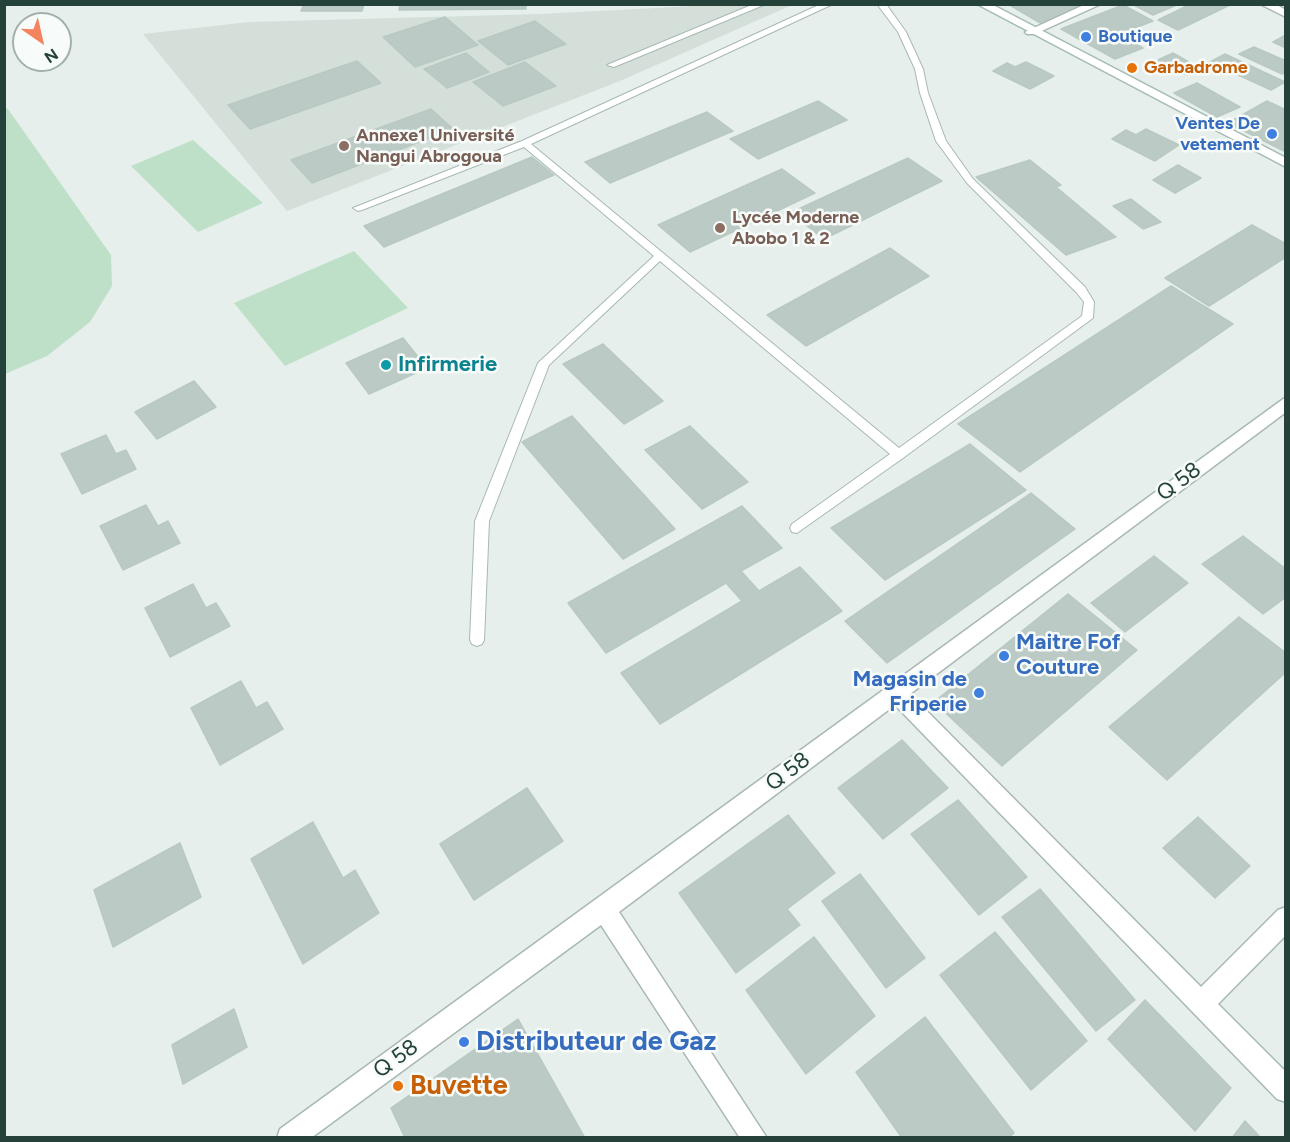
<!DOCTYPE html>
<meta charset="utf-8">
<style>
body{margin:0}
#map{position:relative;width:1290px;height:1142px;overflow:hidden;background:#e6efeb;font-family:Figtree,sans-serif}
canvas{display:block}
.frame{position:absolute;inset:0;border:6px solid #24423a;pointer-events:none}
.north{position:absolute;left:12px;top:12px;width:60px;height:60px;box-sizing:border-box;background:#f7fbf9;border:2px solid #a3b1ad;border-radius:50%;rotate:146deg;font-size:16px;font-weight:700;line-height:24px;text-align:center;color:#24423a}
.north::after{content:'';display:block;margin:auto;width:21px;height:27px;background:#f4845f;clip-path:polygon(50% 0,100% 100%,50% 72%,0 100%)}
</style>
<div id="map">
<canvas width="1290" height="1142"></canvas>
<div class="frame"></div>
<div class="north">N</div>
</div>
<script>
const context = document.querySelector('canvas').getContext('2d');
context.lineJoin = 'round';
function fillPath(path, color) { context.fillStyle = color; context.fill(path, 'evenodd'); }
const poly = rows => new Path2D(rows.map(r => 'M' + r).join(''));
function strokePath(path, color, width, dash) { context.strokeStyle = color; context.lineWidth = width; context.lineCap = dash ? 'butt' : 'round'; context.setLineDash(dash || []); context.stroke(path); }
function drawText(font, color, halo, rows, align = 'center') {
  context.font = font + ' Figtree,sans-serif'; context.lineWidth = 5; context.setLineDash([]); context.textBaseline = 'middle'; context.strokeStyle = halo; context.fillStyle = color; for (const [text, x, y, turn = 0] of rows) {
    context.save(); context.translate(x, y); context.rotate((+turn || 0) * Math.PI / 180); context.textAlign = isNaN(turn) ? turn : align; if (halo) context.strokeText(text, 0, 0); context.fillText(text, 0, 0); context.restore();
  }
}
const built = poly([
 [733,4,792,5,620,81,287,211,143,34,249,22,540,14]
]);
const green = poly([
 [4,107,8,109,111,255,112,286,90,322,47,356,5,374],
 [193,140,263,203,198,232,131,166],
 [354,251,408,308,285,366,234,303]
]);
const building = poly([
 [304,4,364,4,362,11,301,11,304,4],
 [400,4,526,4,526,9,399,10,400,4],
 [1008,4,1083,4,1085,6,1042,24,1008,4],
 [1132,4,1179,4,1153,15,1132,4],
 [1191,4,1232,4,1178,30,1158,20,1191,4],
 [1123,5,1153,21,1119,34,1143,48,1115,59,1061,29,1123,5],
 [445,17,478,45,415,67,383,37,445,17],
 [535,21,566,44,508,65,478,41,535,21],
 [1286,35,1286,48,1273,42,1286,35],
 [1254,47,1286,61,1286,72,1282,74,1239,54,1254,47],
 [466,53,489,72,447,88,424,69,466,53],
 [1173,53,1201,69,1187,75,1158,60,1173,53],
 [1225,54,1285,82,1271,90,1210,62,1225,54],
 [357,61,381,83,250,129,228,105,357,61],
 [525,62,556,86,503,106,473,82,525,62],
 [1026,62,1054,76,1030,89,993,71,1007,63,1015,67,1026,62],
 [1197,83,1240,107,1217,117,1174,93,1197,83],
 [818,101,847,120,758,159,730,139,818,101],
 [1267,101,1286,110,1286,152,1228,123,1267,101],
 [431,109,453,129,312,183,291,160,431,109],
 [707,112,733,131,610,183,585,162,707,112],
 [1146,129,1179,145,1155,161,1112,139,1126,130,1136,135,1146,129],
 [532,157,554,175,384,247,364,226,532,157],
 [908,158,942,181,824,239,790,213,908,158],
 [1030,160,1061,185,1056,187,1116,237,1066,255,976,177,1030,160],
 [1178,165,1201,178,1175,193,1153,180,1178,165],
 [782,169,815,193,690,252,658,225,782,169],
 [1131,199,1161,222,1143,229,1113,206,1131,199],
 [1252,225,1286,244,1286,257,1209,306,1165,278,1252,225],
 [890,248,929,276,806,346,767,315,890,248],
 [1171,286,1233,324,1020,472,958,424,1171,286],
 [403,338,427,368,369,394,346,363,403,338],
 [603,344,663,401,624,424,563,364,603,344],
 [194,381,216,407,157,439,135,412,194,381],
 [572,416,675,529,623,559,522,442,572,416],
 [690,426,748,482,702,509,645,450,690,426],
 [106,435,116,454,126,450,136,469,82,494,61,454,106,435],
 [970,444,1026,490,885,580,831,528,970,444],
 [1031,493,1075,529,887,663,845,621,1031,493],
 [146,505,158,526,168,521,180,543,123,570,100,526,146,505],
 [742,506,782,548,741,571,759,591,800,567,842,611,660,724,621,673,742,601,726,583,606,653,568,603,742,506],
 [1243,536,1286,569,1286,597,1263,614,1202,564,1243,536],
 [1154,556,1188,583,1125,632,1091,603,1154,556],
 [193,584,206,608,216,603,230,626,170,657,145,608,193,584],
 [1068,594,1137,650,1002,766,934,702,1068,594],
 [1239,617,1286,653,1286,672,1167,780,1109,727,1239,617],
 [241,681,256,708,267,702,283,729,220,765,191,708,241,681],
 [902,740,948,788,883,839,838,788,902,740],
 [527,788,563,841,474,900,440,844,527,788],
 [958,800,1027,877,979,915,911,834,958,800],
 [788,815,835,873,787,909,800,925,736,973,679,893,788,815],
 [1198,817,1250,866,1215,898,1163,848,1198,817],
 [313,822,343,878,355,870,379,913,303,964,251,859,313,822],
 [180,843,201,897,113,947,94,890,180,843],
 [860,874,925,958,886,988,822,901,860,874],
 [1040,889,1135,1000,1096,1031,1002,917,1040,889],
 [995,932,1087,1041,1031,1090,940,975,995,932],
 [814,937,875,1016,806,1074,746,990,814,937],
 [1145,1000,1231,1088,1195,1131,1108,1039,1145,1000],
 [234,1009,247,1047,183,1084,172,1045,234,1009],
 [925,1017,1014,1133,1008,1138,902,1138,856,1072,925,1017],
 [518,1019,585,1138,405,1138,391,1108,518,1019],
 [1245,1121,1261,1138,1232,1138,1245,1121]
]);
const lane = poly([
 [754,4,766,4,614,67,607,65,754,4],
 [821,4,833,4,531,144,899,448,1082,316,1084,302,1077,293,967,183,936,141,920,93,915,69,898,32,877,4,886,4,906,32,923,69,928,93,946,141,973,179,1085,287,1094,302,1093,318,903,458,797,533,792,532,790,528,792,524,890,454,660,261,549,365,489,521,484,640,482,644,477,646,472,644,470,640,475,521,538,363,654,256,524,147,362,210,358,211,353,208,522,141,821,4]
]);
const street = poly([
 [1086,4,1101,4,1035,34,1027,34,1025,32,1086,4],
 [1260,4,1275,4,1286,10,1286,17,1260,4],
 [1286,397,1286,412,910,694,1201,987,1278,910,1286,907,1286,935,1218,1004,1286,1072,1286,1102,1277,1099,895,705,619,912,767,1138,740,1138,601,925,311,1138,277,1138,280,1129,1286,397]
]);
const secondary = poly([
 [977,4,991,4,1286,158,1286,167,977,4]
]);
const markers = [
 [1086,37,6,"#3f7fe0"],
 [1132,68,6,"#e8710a"],
 [1272,134,6,"#3f7fe0"],
 [344,146,6,"#8d6e63"],
 [720,228,6,"#8d6e63"],
 [386,365,6,"#0f9aa8"],
 [1004,656,6,"#3f7fe0"],
 [979,693,6,"#3f7fe0"],
 [464,1042,6,"#3f7fe0"],
 [398,1086,6,"#e8710a"]
];
const farShopnames = [
 ["Boutique",1098,37],
 ["Ventes De",1260,124,"right"],
 ["vetement",1260,145,"right"]
];
const farFoodnames = [
 ["Garbadrome",1144,68]
];
const farEducationnames = [
 ["Annexe1 Université",356,136],
 ["Nangui Abrogoua",356,157],
 ["Lycée Moderne",732,218],
 ["Abobo 1 & 2",732,239]
];
const cultureNames = [
 ["Infirmerie",398,365]
];
const streetNames = [
 ["Q 58",1179,482,-37],
 ["Q 58",788,772,-37],
 ["Q 58",396,1059,-36]
];
const shopNames = [
 ["Maitre Fof",1016,643],
 ["Couture",1016,668],
 ["Magasin de",967,680,"right"],
 ["Friperie",967,705,"right"]
];
const nearShopnames = [
 ["Distributeur de Gaz",476,1042]
];
const nearFoodnames = [
 ["Buvette",410,1086]
];
fillPath(built, '#d4dfda');
fillPath(green, '#bfe0c8');
fillPath(building, '#bbcac4');
strokePath(building, '#b8c9c2', 1.5);
strokePath(lane, '#a8b8b2', 2);
strokePath(street, '#a8b8b2', 3);
strokePath(secondary, '#a4bbb3', 3);
fillPath(lane, '#fff');
fillPath(street, '#fff');
fillPath(secondary, '#fff');
for (const [x, y, r, color] of markers) { const dot = new Path2D(); dot.arc(x, y, r, 0, 2 * Math.PI); context.fillStyle = color; context.fill(dot); strokePath(dot, '#f7fbf9', 2); }
drawText('bold 18px', '#366cbe', '#f7fbf9', farShopnames, 'left');
drawText('bold 18px', '#c56008', '#f7fbf9', farFoodnames, 'left');
drawText('bold 18px', '#785e54', '#f7fbf9', farEducationnames, 'left');
drawText('bold 22px', '#0d838f', '#f7fbf9', cultureNames, 'left');
drawText('22px', '#24423a', '#f7fbf9', streetNames);
drawText('bold 22px', '#366cbe', '#f7fbf9', shopNames, 'left');
drawText('bold 27px', '#366cbe', '#f7fbf9', nearShopnames, 'left');
drawText('bold 27px', '#c56008', '#f7fbf9', nearFoodnames, 'left');
</script>
